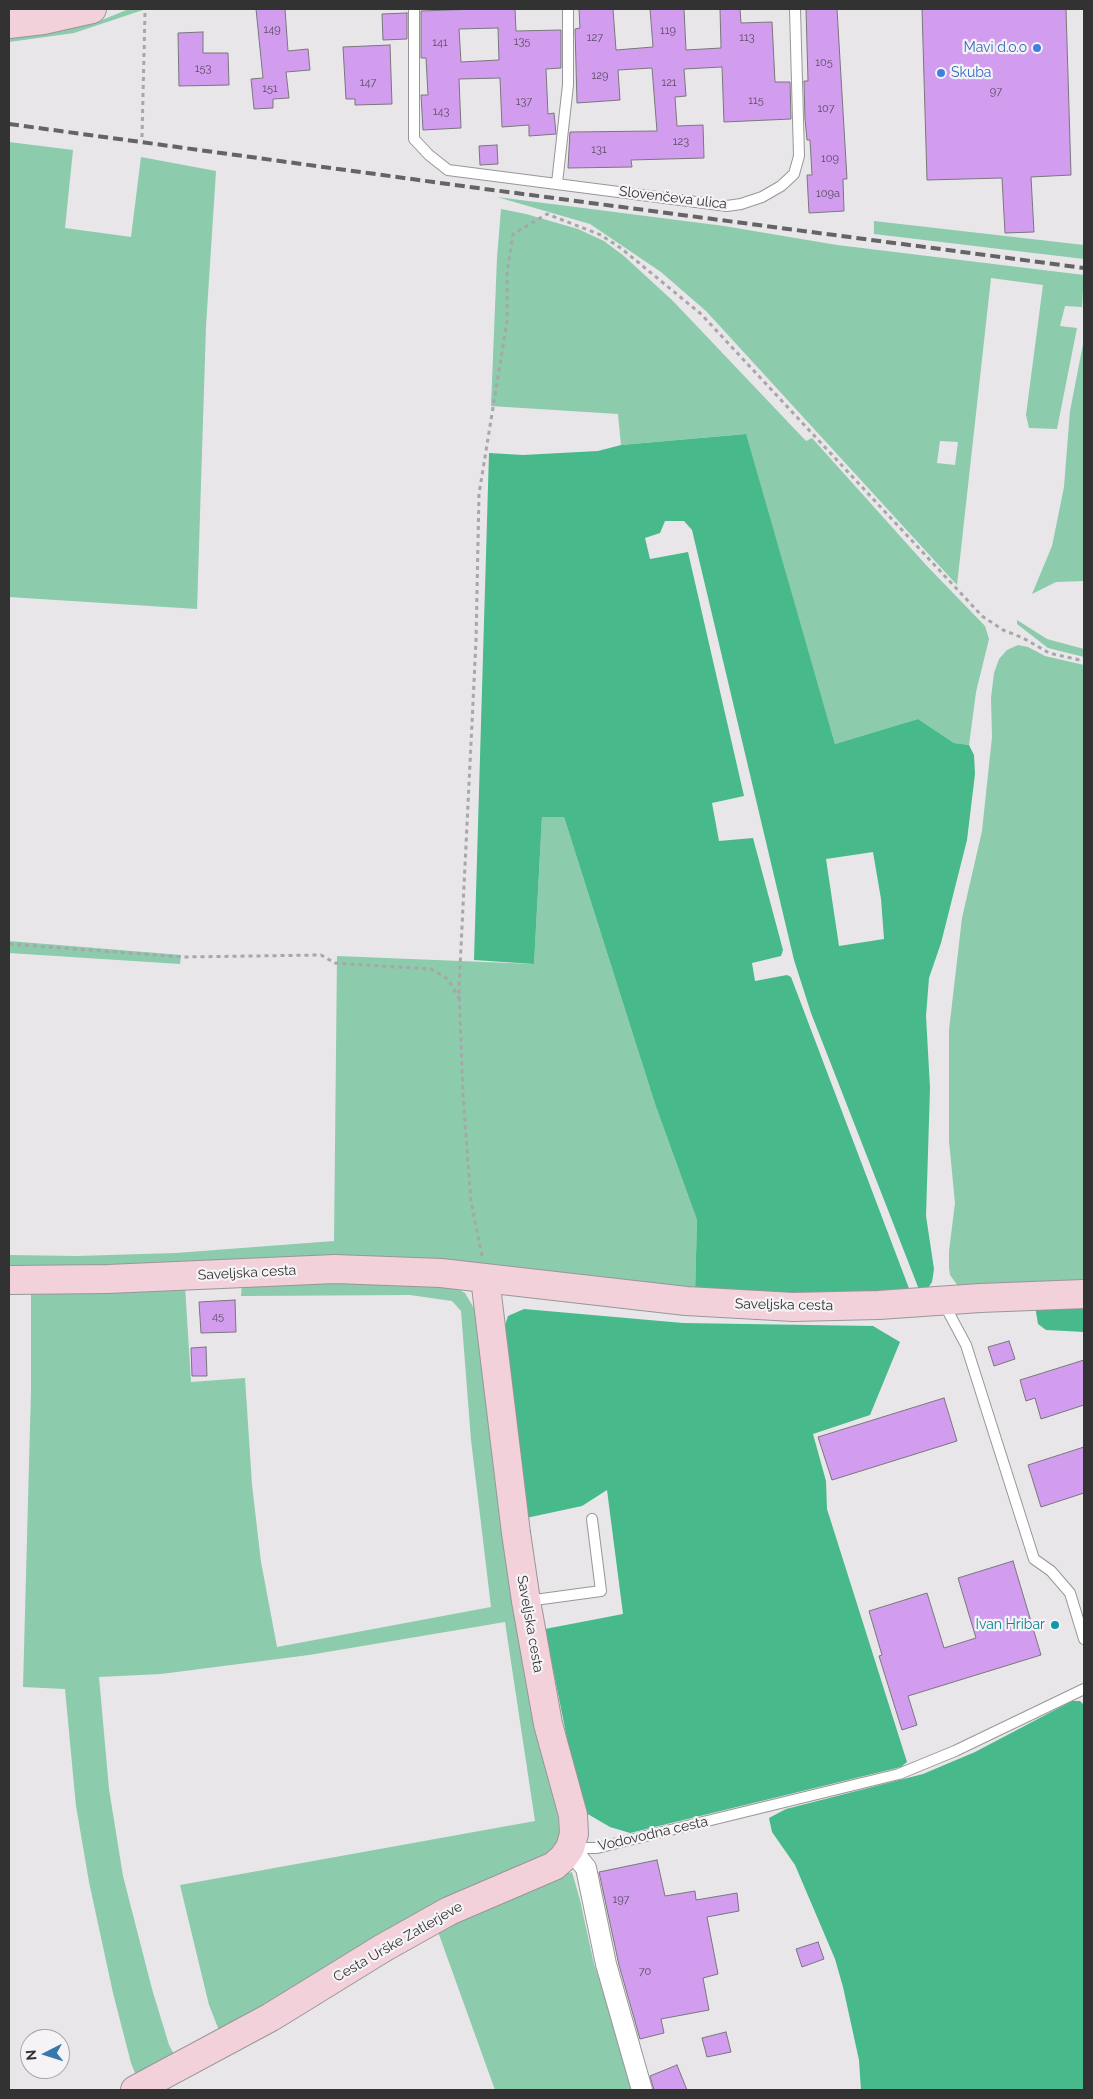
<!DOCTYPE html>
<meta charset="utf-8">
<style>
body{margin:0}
#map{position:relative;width:1093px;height:2099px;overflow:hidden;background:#e8e6e9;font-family:Raleway,sans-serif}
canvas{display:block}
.frame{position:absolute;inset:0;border:10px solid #333233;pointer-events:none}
.north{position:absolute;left:20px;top:2029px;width:50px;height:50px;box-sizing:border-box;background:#f5f3f6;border:1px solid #a7a6a8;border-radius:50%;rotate:265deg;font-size:14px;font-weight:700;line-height:20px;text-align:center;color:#333233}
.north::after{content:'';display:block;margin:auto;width:18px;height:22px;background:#3478ad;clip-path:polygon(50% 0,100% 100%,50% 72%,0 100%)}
</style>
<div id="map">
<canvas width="1093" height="2099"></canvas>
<div class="frame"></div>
<div class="north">N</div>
</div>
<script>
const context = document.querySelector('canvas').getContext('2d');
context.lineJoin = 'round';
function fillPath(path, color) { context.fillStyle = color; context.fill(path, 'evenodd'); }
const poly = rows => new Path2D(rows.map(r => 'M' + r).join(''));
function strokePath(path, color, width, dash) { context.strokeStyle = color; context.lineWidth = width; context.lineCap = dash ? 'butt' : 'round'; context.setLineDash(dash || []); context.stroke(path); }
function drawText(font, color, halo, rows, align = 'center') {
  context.font = font + ' Raleway,sans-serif'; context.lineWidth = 4.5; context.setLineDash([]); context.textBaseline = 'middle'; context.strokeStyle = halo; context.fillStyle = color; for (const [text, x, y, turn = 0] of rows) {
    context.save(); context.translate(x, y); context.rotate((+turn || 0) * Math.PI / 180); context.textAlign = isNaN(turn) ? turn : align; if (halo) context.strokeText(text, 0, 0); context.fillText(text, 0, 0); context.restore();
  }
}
const green = poly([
 [129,9,146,9,74,33,9,42,9,36,73,27,102,20],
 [9,142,73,150,65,228,131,237,141,157,216,171,206,326,197,609,9,597],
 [497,197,724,226,837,245,1084,275,1082,307,1065,306,1060,326,1077,328,1057,429,1029,428,1026,415,1043,285,991,278,957,585,706,311,661,272,590,224],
 [940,441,958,442,955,465,937,463],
 [501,209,526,214,578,229,604,241,624,256,673,301,806,441,812,438,926,565,985,626,989,639,976,692,969,745,954,743,918,719,835,744,745,434,621,445,618,414,491,406,497,258],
 [874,221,1084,245,1084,259,874,234],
 [1084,339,1084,581,1056,582,1032,594,1052,546,1064,487,1070,411],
 [1017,620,1047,639,1084,649,1084,657,1048,648,1017,624],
 [1018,645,1028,647,1045,656,1084,665,1084,1285,958,1286,950,1275,949,1268,949,1251,955,1203,949,1141,949,1030,962,918,982,831,992,737,991,698,994,673,999,659,1007,650],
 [542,817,564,817,655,1104,697,1220,695,1294,599,1276,538,1272,145,1266,9,1266,9,1255,77,1256,176,1253,334,1241,337,956,534,964],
 [9,941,181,955,180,964,9,953],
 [321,1281,451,1285,465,1293,475,1310,478,1320,544,1759,558,1816,560,1837,550,1852,536,1861,383,1931,220,2033,209,2005,180,1885,535,1821,505,1622,309,1655,161,1674,99,1677,109,1789,123,1876,152,1989,169,2045,176,2058,137,2078,131,2063,113,1993,89,1882,76,1806,65,1689,23,1687,31,1390,31,1291,185,1286,191,1382,245,1378,252,1485,261,1562,277,1647,491,1607,471,1440,461,1311,452,1301,410,1295,241,1296,242,1284],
 [572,1872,580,1900,594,1964,637,2090,495,2090,437,1929,558,1876]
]);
const forest = poly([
 [746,434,835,744,918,719,954,743,969,745,974,755,975,774,967,840,941,943,929,978,926,1016,930,1088,926,1216,934,1269,932,1282,926,1291,920,1292,811,1013,794,960,692,530,684,521,665,521,660,533,645,538,650,559,688,552,744,796,712,803,719,841,753,838,783,950,781,956,752,963,755,981,787,975,791,977,910,1291,909,1295,695,1294,697,1220,655,1104,564,817,542,817,534,964,474,960,489,453,523,455,598,451,621,445],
 [873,852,881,899,884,939,839,946,826,859],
 [1035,1306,1084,1306,1084,1332,1046,1330,1038,1324],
 [524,1309,683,1323,873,1326,900,1342,870,1415,813,1434,826,1481,827,1509,907,1762,901,1767,630,1833,610,1827,586,1813,575,1778,545,1629,623,1614,607,1490,582,1506,526,1518,503,1332,508,1316],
 [1072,1701,1080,1701,1084,1705,1084,2090,861,2090,859,2060,843,1987,835,1959,795,1865,772,1832,769,1818,786,1809,923,1774,975,1752]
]);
const building = poly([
 [256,9,285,9,288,51,308,49,310,70,286,72,289,98,273,99,273,108,254,109,251,79,263,78,256,9],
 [477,9,515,9,516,31,561,30,561,68,546,69,548,114,554,113,556,134,529,136,529,125,502,127,500,78,459,79,461,128,423,130,421,95,428,95,426,58,421,58,421,11,477,9],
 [498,28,499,60,461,62,459,29,498,28],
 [579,9,613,9,616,50,653,47,650,9,684,9,686,50,721,48,720,9,740,9,741,23,772,22,775,82,790,82,791,119,724,122,722,67,684,69,686,96,675,97,677,126,703,125,704,158,631,160,632,167,568,168,570,132,657,131,652,68,618,70,620,100,577,103,575,29,580,28,579,9],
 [806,9,837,9,847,179,843,179,844,211,809,213,807,175,812,175,810,140,807,140,805,119,804,81,808,81,806,9],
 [922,9,1066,9,1071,175,1031,177,1034,232,1005,233,1002,178,927,180,922,9],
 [407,13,407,39,383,40,382,14,407,13],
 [203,32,203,53,228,53,229,85,179,86,178,33,203,32],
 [390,45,392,104,355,105,355,99,346,99,343,47,390,45],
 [497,145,498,164,480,165,479,146,497,145],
 [235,1300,236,1332,201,1333,199,1302,235,1300],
 [1009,1341,1015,1359,994,1366,988,1347,1009,1341],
 [206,1347,207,1376,192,1376,191,1348,206,1347],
 [1084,1360,1084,1405,1041,1419,1035,1398,1026,1401,1020,1380,1084,1360],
 [944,1398,957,1441,832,1480,818,1437,944,1398],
 [1084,1447,1084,1493,1041,1507,1028,1465,1084,1447],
 [1013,1561,1041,1655,908,1696,917,1725,902,1730,879,1656,882,1655,869,1611,927,1593,944,1648,976,1638,958,1578,1013,1561],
 [657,1860,665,1896,695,1891,696,1900,737,1893,739,1911,707,1917,718,1974,703,1978,709,2010,661,2019,664,2033,640,2039,619,1965,599,1872,657,1860],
 [818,1942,824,1959,802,1967,796,1949,818,1942],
 [726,2032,731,2052,707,2057,702,2038,726,2032],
 [677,2065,687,2090,654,2090,650,2076,677,2065]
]);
const path = poly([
 [142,137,145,12],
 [9,944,183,957,321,955,335,963,431,969,448,979,459,998],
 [482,1256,471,1202,463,1095,459,988,476,641,479,494,507,321,507,274,513,234,547,214,601,235,622,249,701,314,982,616,1003,630,1023,638,1049,653,1084,661]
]);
const lane = poly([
 [414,9,414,139,429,155,448,170,727,206,741,204,762,197,781,186,794,174,799,156,795,9],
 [557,183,568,85,568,9],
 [943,1302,966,1345,1034,1559,1051,1571,1070,1593,1084,1639],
 [527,1601,601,1591,592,1519],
 [571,1848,597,1848,899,1774,955,1751,1084,1689]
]);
const street = poly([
 [570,1848,586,1868,606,1964,642,2090]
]);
const secondary = poly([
 [9,24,43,20,92,9],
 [9,1280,108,1279,335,1269,441,1273,686,1301,793,1307,879,1305,980,1298,1084,1294],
 [135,2090,271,2017,383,1948,449,1911,554,1866,563,1858,570,1848,574,1834,573,1815,548,1724,526,1601,516,1533,485,1278]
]);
const rail = poly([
 [9,124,470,187,1084,268]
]);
const markers = [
 [1037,48,5,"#3f7fe0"],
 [941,73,5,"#3f7fe0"],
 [1055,1625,5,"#0f9aa8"]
];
const numberNames = [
 ["149",272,30],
 ["119",668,31],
 ["127",595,38],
 ["113",747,38],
 ["135",522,42],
 ["141",440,43],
 ["105",824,63],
 ["153",203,69],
 ["129",600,76],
 ["147",368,83],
 ["121",669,83],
 ["151",270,89],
 ["97",996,92],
 ["115",756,101],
 ["137",524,102],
 ["107",826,109],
 ["143",441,112],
 ["123",681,142],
 ["131",599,150],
 ["109",830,159],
 ["109a",828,194],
 ["45",218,1317],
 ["197",621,1900],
 ["70",645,1972]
];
const shopNames = [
 ["Mavi d.o.o",1027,48],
 ["Skuba",951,73,"left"]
];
const streetNames = [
 ["Slovenčeva ulica",673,198,7],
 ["Saveljska cesta",247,1273,-3],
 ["Saveljska cesta",784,1305,1],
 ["Saveljska cesta",530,1624,80],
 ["Vodovodna cesta",653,1834,-13],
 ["Cesta Urške Zatlerjeve",398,1942,-30]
];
const cultureNames = [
 ["Ivan Hribar",1045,1625]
];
fillPath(green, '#8ccbac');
fillPath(forest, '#47b98a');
fillPath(building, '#d29dee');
strokePath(building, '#79777a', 1);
strokePath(lane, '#989699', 12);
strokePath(street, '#989699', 22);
strokePath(secondary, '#989699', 30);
strokePath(path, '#a7a6a8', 3, [4, 4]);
strokePath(lane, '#fff', 10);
strokePath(street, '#fff', 20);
strokePath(secondary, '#f2d1db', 28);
strokePath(rail, '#656465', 4, [10, 5]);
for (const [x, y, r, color] of markers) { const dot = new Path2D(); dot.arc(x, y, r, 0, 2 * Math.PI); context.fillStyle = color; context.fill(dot); strokePath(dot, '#f5f3f6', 2); }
drawText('11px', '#5b4d62', null, numberNames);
drawText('14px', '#366cbe', '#f5f3f6', shopNames, 'right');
drawText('14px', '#333233', '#f5f3f6', streetNames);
drawText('14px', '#0d838f', '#f5f3f6', cultureNames, 'right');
</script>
